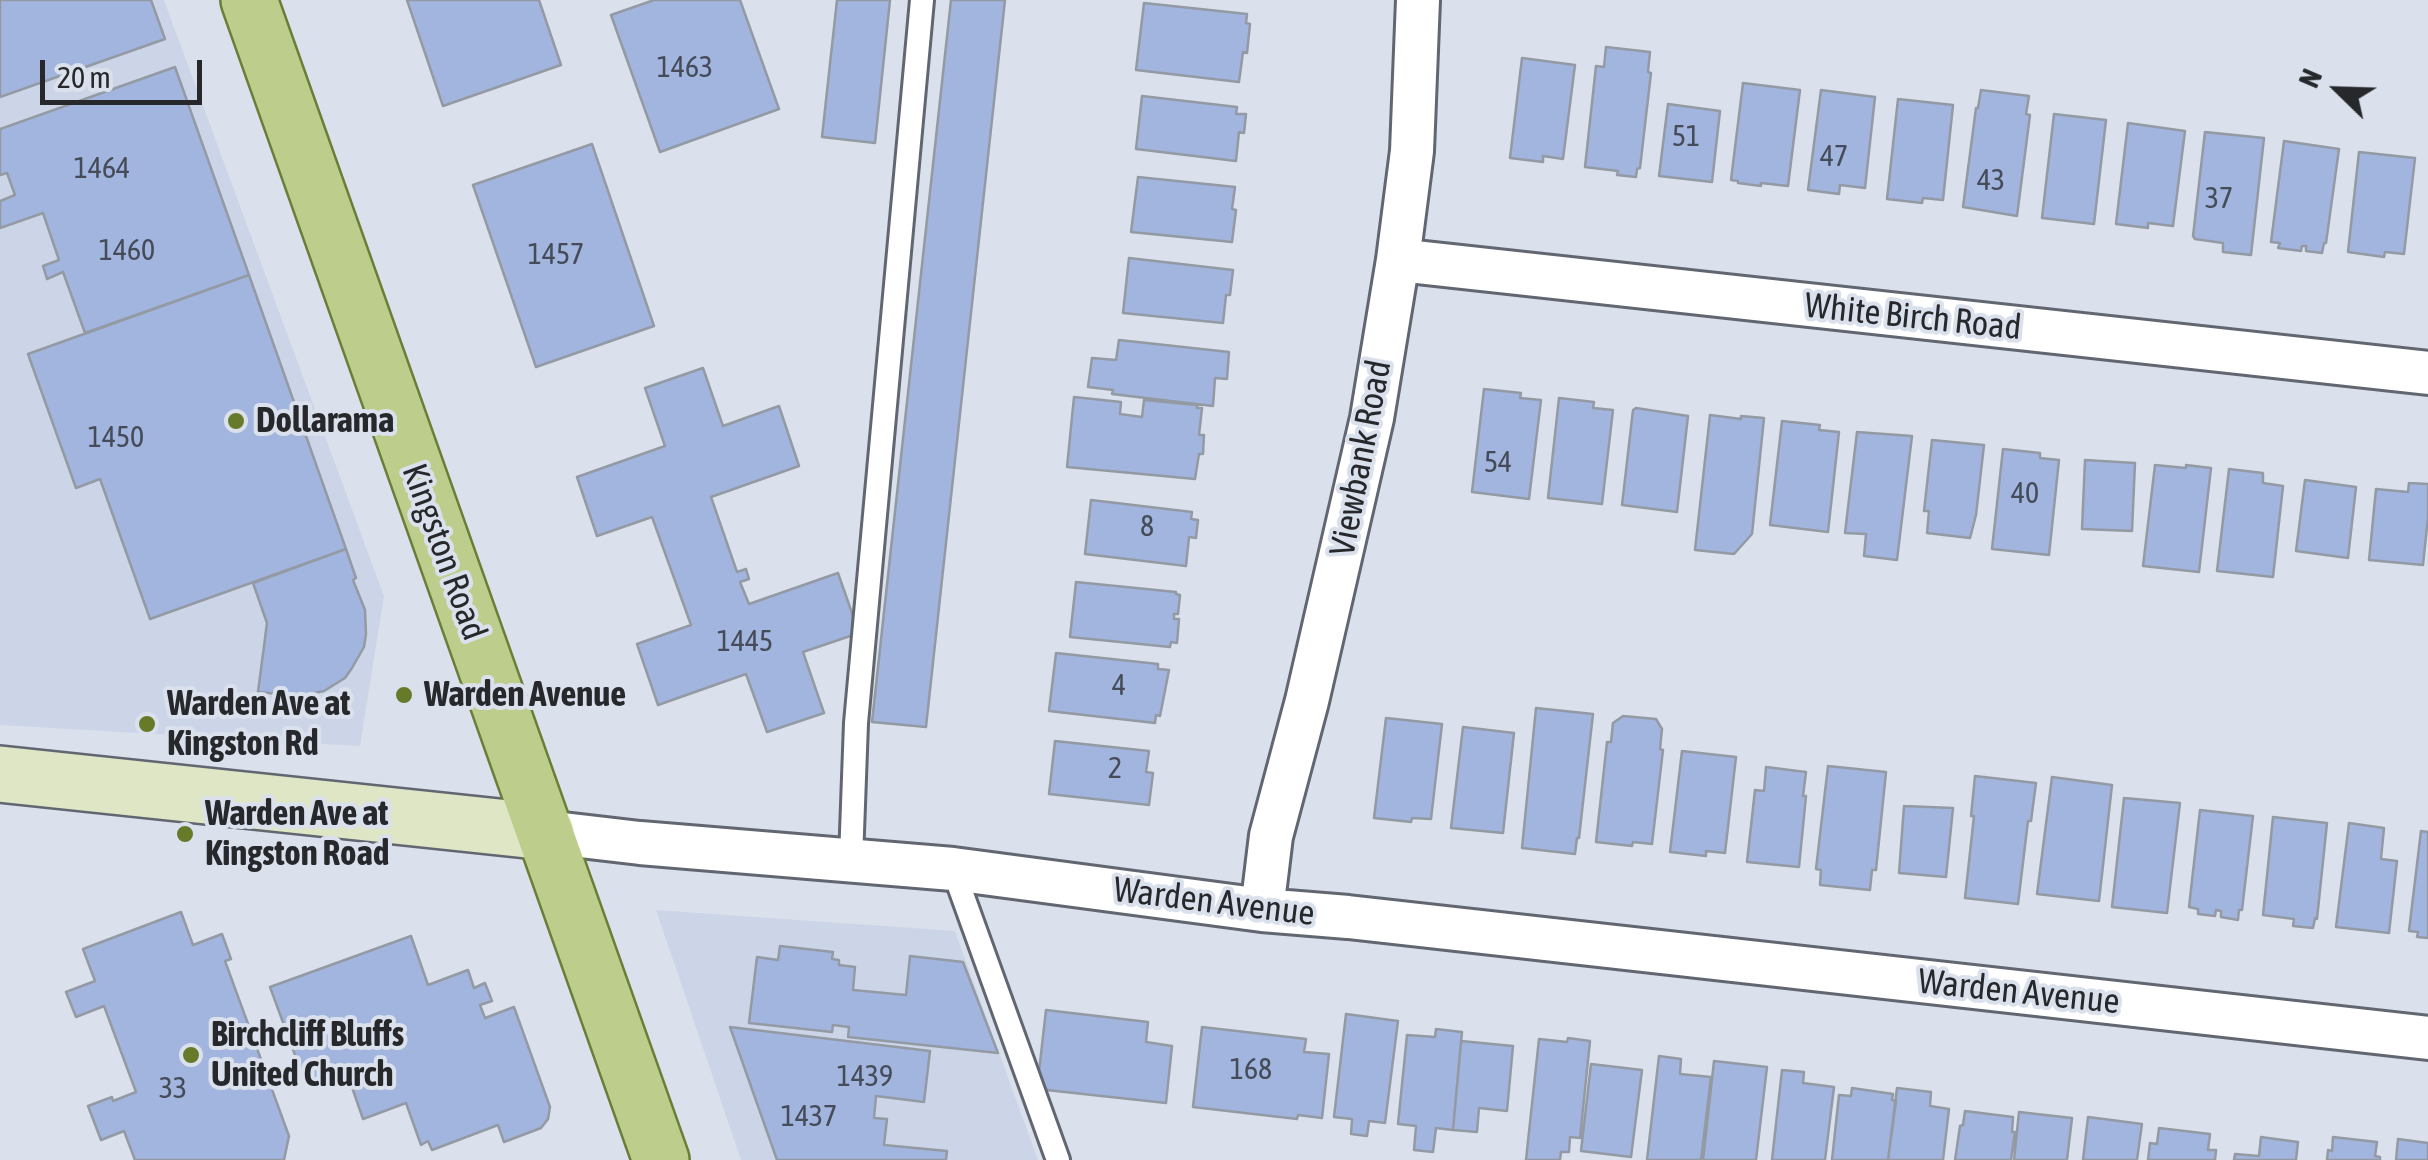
<!DOCTYPE html>
<style>
body{margin:0}
#map{position:relative;width:2428px;height:1160px;overflow:hidden;background:#dbe1ec;font-family:"Asap Condensed",sans-serif}
canvas{display:block}
.north{position:absolute;left:2288px;top:40px;width:100px;height:100px;-webkit-text-stroke:8px #dbe1ec;paint-order:stroke;rotate:293deg;font-size:28px;font-weight:700;line-height:40px;text-align:center;color:#26282c}
.north::after{content:'';display:block;margin:auto;width:35px;height:45px;background:#26282c;clip-path:polygon(50% 0,100% 100%,50% 72%,0 100%)}
.scale{position:absolute;left:40px;top:60px;width:162px;height:45px;box-sizing:border-box;border:5px solid #26282c;border-top:0;padding-left:12px;font-size:30px;line-height:35px;white-space:nowrap;color:#26282c;-webkit-text-stroke:8px #dbe1ec;paint-order:stroke}
</style>
<div id="map">
<canvas width="2428" height="1160"></canvas>
<div class="north">N</div>
<div class="scale">20 m</div>
</div>
<script>
const context = document.querySelector('canvas').getContext('2d');
context.lineJoin = 'round';
function fillPath(path, color) { context.fillStyle = color; context.fill(path, 'evenodd'); }
const poly = rows => new Path2D(rows.map(r => 'M' + r).join(''));
function strokePath(path, color, width, dash) { context.strokeStyle = color; context.lineWidth = width; context.lineCap = dash ? 'butt' : 'round'; context.setLineDash(dash || []); context.stroke(path); }
function drawText(font, color, halo, rows, align = 'center') {
  context.font = font + ' "Asap Condensed",sans-serif'; context.lineWidth = 8; context.setLineDash([]); context.textBaseline = 'middle'; context.strokeStyle = halo; context.fillStyle = color; for (const [text, x, y, turn = 0] of rows) {
    context.save(); context.translate(x, y); context.rotate((+turn || 0) * Math.PI / 180); context.textAlign = isNaN(turn) ? turn : align; if (halo) context.strokeText(text, 0, 0); context.fillText(text, 0, 0); context.restore();
  }
}
const built = poly([
 [0,0,164,0,384,596,360,746,0,725],
 [656,910,955,931,1038,1160,741,1160]
]);
const building = poly([
 [0,0,151,0,165,39,0,97,0,0],
 [407,0,539,0,561,65,443,106,407,0],
 [654,0,740,0,779,109,660,152,611,15,654,0],
 [837,0,890,0,875,143,822,137,837,0],
 [951,0,1005,0,926,727,872,722,951,0],
 [1144,3,1247,14,1246,23,1250,24,1247,53,1243,52,1239,82,1136,70,1144,3],
 [1606,47,1650,52,1648,72,1651,73,1640,168,1637,169,1636,177,1617,175,1618,171,1585,167,1596,66,1604,67,1606,47],
 [1522,58,1575,65,1563,159,1543,156,1543,162,1510,158,1522,58],
 [175,67,249,275,85,333,63,272,47,279,43,266,59,260,43,213,0,228,0,201,15,195,7,173,0,175,0,129,175,67],
 [1743,83,1800,90,1788,186,1761,183,1761,186,1738,183,1738,181,1731,180,1743,83],
 [1821,90,1875,97,1865,188,1840,185,1839,194,1808,190,1821,90],
 [1981,90,2029,96,2026,114,2030,115,2017,216,1963,207,1976,108,1978,108,1981,90],
 [1142,96,1237,107,1236,114,1246,114,1244,133,1239,132,1236,161,1136,149,1142,96],
 [1898,99,1953,105,1943,200,1923,198,1922,203,1887,199,1898,99],
 [1668,104,1720,111,1712,182,1659,176,1668,104],
 [2054,114,2106,120,2094,224,2042,218,2054,114],
 [2128,123,2185,131,2173,226,2148,223,2148,228,2116,224,2128,123],
 [2205,132,2264,138,2251,255,2223,252,2223,243,2195,239,2193,236,2205,132],
 [2284,141,2339,149,2326,243,2324,243,2322,253,2306,251,2306,246,2302,246,2301,251,2278,248,2280,243,2271,242,2284,141],
 [592,144,654,326,536,367,473,185,592,144],
 [2359,152,2415,158,2404,254,2385,252,2384,257,2348,252,2359,152],
 [1138,177,1235,187,1232,209,1236,210,1232,242,1131,232,1138,177],
 [1129,258,1233,270,1230,295,1226,295,1223,323,1123,313,1129,258],
 [249,275,346,549,150,619,100,479,76,488,28,354,249,275],
 [1119,340,1229,352,1227,379,1215,378,1213,406,1112,394,1113,390,1088,387,1092,358,1116,360,1119,340],
 [703,368,723,426,779,406,799,466,711,497,737,572,746,569,749,579,740,582,749,604,838,573,859,633,803,652,824,713,767,732,746,674,658,705,637,644,691,625,652,517,597,536,577,477,665,446,645,388,703,368],
 [1484,389,1521,393,1520,398,1541,400,1529,499,1472,492,1484,389],
 [1074,397,1121,402,1120,414,1142,417,1144,400,1197,405,1197,408,1202,408,1199,435,1204,435,1203,454,1199,454,1195,479,1067,467,1074,397],
 [1559,398,1594,402,1593,408,1613,410,1602,504,1548,498,1559,398],
 [1636,408,1688,416,1677,512,1622,505,1633,410,1636,408],
 [1710,415,1741,419,1741,416,1764,418,1752,534,1734,554,1695,550,1710,415],
 [1782,421,1820,425,1819,430,1839,432,1828,532,1770,525,1782,421],
 [1857,432,1912,436,1897,560,1864,556,1866,534,1845,533,1857,432],
 [1932,440,1984,445,1976,515,1970,538,1927,533,1929,511,1924,511,1932,440],
 [2003,449,2040,453,2040,458,2059,460,2049,555,1992,549,2003,449],
 [2085,460,2135,463,2132,531,2082,529,2085,460],
 [2155,465,2186,468,2186,465,2211,468,2199,572,2143,566,2155,465],
 [2229,469,2263,473,2263,483,2283,486,2273,577,2217,571,2229,469],
 [2305,480,2356,487,2348,558,2296,551,2305,480],
 [2409,483,2428,484,2428,517,2423,565,2369,560,2376,489,2408,492,2409,483],
 [1091,500,1192,512,1191,519,1198,520,1196,538,1189,537,1186,566,1085,554,1091,500],
 [346,549,356,578,353,580,365,610,366,634,364,647,352,668,345,678,324,691,300,696,258,692,267,623,253,583,346,549],
 [1076,582,1176,592,1176,594,1180,595,1178,614,1174,614,1174,619,1179,619,1177,643,1171,642,1170,647,1070,637,1076,582],
 [1056,653,1158,664,1158,669,1169,670,1160,716,1156,715,1155,723,1049,711,1056,653],
 [1536,708,1593,714,1579,838,1577,838,1575,854,1522,848,1536,708],
 [1623,716,1656,719,1662,729,1660,749,1663,750,1652,844,1633,842,1632,846,1596,842,1607,742,1611,742,1613,723,1623,716],
 [1386,718,1442,724,1431,819,1412,818,1411,822,1374,818,1386,718],
 [1463,727,1514,733,1503,833,1451,828,1463,727],
 [1055,741,1149,751,1146,772,1153,773,1149,805,1049,794,1055,741],
 [1682,751,1736,757,1725,853,1706,851,1706,856,1670,852,1682,751],
 [1828,766,1886,772,1876,870,1872,870,1870,890,1820,885,1821,870,1816,869,1828,766],
 [1766,767,1806,772,1803,796,1806,796,1799,867,1747,862,1755,790,1764,791,1766,767],
 [1975,776,2036,783,2031,821,2028,821,2018,904,1965,898,1974,816,1971,816,1975,776],
 [2052,777,2112,785,2099,901,2037,894,2052,777],
 [2124,798,2180,803,2167,913,2112,907,2124,798],
 [1904,806,1953,808,1946,877,1899,873,1904,806],
 [2200,810,2253,816,2242,910,2239,910,2238,920,2221,917,2221,911,2216,910,2215,916,2198,914,2198,909,2189,907,2200,810],
 [2273,817,2327,823,2317,919,2315,918,2313,928,2293,926,2294,919,2263,915,2273,817],
 [2349,823,2384,828,2381,859,2397,861,2389,933,2336,927,2349,823],
 [2421,831,2428,832,2428,938,2417,937,2418,932,2409,931,2421,831],
 [181,912,193,945,222,934,231,959,225,961,289,1136,284,1160,135,1160,124,1131,101,1140,88,1106,112,1097,113,1101,136,1092,104,1006,76,1017,66,992,95,981,83,949,181,912],
 [411,936,428,985,468,970,474,988,485,983,492,1001,480,1005,485,1018,514,1007,550,1107,548,1119,541,1128,504,1142,498,1125,432,1150,428,1141,421,1145,406,1103,363,1119,346,1070,306,1085,270,987,411,936],
 [780,946,833,952,832,959,839,960,839,965,855,967,853,990,906,995,910,956,963,962,998,1053,848,1037,849,1027,833,1025,832,1032,749,1023,757,957,778,960,780,946],
 [1046,1010,1148,1022,1146,1042,1172,1046,1166,1103,1037,1089,1046,1010],
 [1346,1014,1398,1021,1385,1123,1369,1121,1367,1136,1351,1134,1352,1119,1334,1117,1346,1014],
 [730,1027,930,1051,924,1102,876,1096,874,1118,887,1119,884,1145,947,1151,946,1160,777,1160,730,1027],
 [1202,1027,1306,1039,1304,1052,1329,1054,1322,1118,1298,1115,1297,1119,1193,1107,1202,1027],
 [1436,1029,1462,1032,1453,1130,1436,1128,1433,1152,1414,1150,1416,1126,1398,1124,1407,1035,1435,1037,1436,1029],
 [1568,1038,1590,1041,1580,1138,1570,1137,1569,1152,1561,1152,1560,1160,1526,1160,1539,1039,1567,1042,1568,1038],
 [1461,1041,1513,1046,1507,1111,1479,1108,1477,1132,1453,1130,1461,1041],
 [1659,1056,1681,1059,1680,1074,1711,1077,1701,1160,1647,1160,1659,1056],
 [1714,1061,1767,1067,1756,1160,1703,1160,1714,1061],
 [1591,1064,1642,1070,1631,1157,1581,1151,1591,1064],
 [1782,1070,1804,1072,1803,1083,1834,1087,1825,1160,1772,1160,1782,1070],
 [1852,1088,1893,1094,1892,1100,1896,1101,1888,1160,1832,1160,1839,1095,1851,1096,1852,1088],
 [1897,1088,1931,1092,1930,1106,1949,1109,1943,1160,1888,1160,1897,1088],
 [1965,1111,2013,1117,2012,1132,2015,1132,2011,1160,1955,1160,1960,1126,1963,1125,1965,1111],
 [2019,1112,2072,1118,2067,1160,2014,1160,2019,1112],
 [2088,1117,2142,1124,2137,1160,2083,1160,2088,1117],
 [2159,1128,2210,1134,2208,1150,2216,1150,2215,1160,2148,1160,2150,1143,2157,1144,2159,1128],
 [2261,1137,2298,1142,2296,1160,2234,1160,2235,1154,2259,1156,2261,1137],
 [2333,1137,2377,1142,2375,1156,2380,1157,2380,1160,2327,1160,2328,1150,2332,1151,2333,1137],
 [2398,1139,2428,1143,2428,1160,2396,1160,2398,1139]
]);
const service = poly([
 [851,859,856,723,922,0],
 [953,869,1058,1160]
]);
const minor = poly([
 [1398,260,2428,373],
 [546,832,640,843,953,869,1262,910,1348,917,2428,1038],
 [1262,910,1271,836,1307,701,1372,418,1398,260,1412,151,1418,0]
]);
const secondary = poly([
 [0,774,546,832]
]);
const primary = poly([
 [249,0,661,1160]
]);
const markers = [
 [236,421,10,"#667a2a"],
 [404,695,10,"#667a2a"],
 [147,724,10,"#667a2a"],
 [185,834,10,"#667a2a"],
 [191,1055,10,"#667a2a"]
];
const numberNames = [
 ["1463",685,68],
 ["51",1686,137],
 ["47",1834,157],
 ["1464",102,169],
 ["43",1991,181],
 ["37",2219,199],
 ["1460",127,251],
 ["1457",556,255],
 ["1450",116,438],
 ["54",1498,463],
 ["40",2025,494],
 ["8",1147,527],
 ["1445",745,642],
 ["4",1119,686],
 ["2",1115,769],
 ["168",1251,1070],
 ["1439",865,1077],
 ["33",173,1089],
 ["1437",809,1117]
];
const streetNames = [
 ["White Birch Road",1913,317,6],
 ["Viewbank Road",1361,458,-79],
 ["Kingston Road",444,552,70],
 ["Warden Avenue",1214,902,7],
 ["Warden Avenue",2019,992,6]
];
const poiNames = [
 ["Dollarama",256,421],
 ["Warden Avenue",424,695],
 ["Warden Ave at",167,704],
 ["Kingston Rd",167,744],
 ["Warden Ave at",205,814],
 ["Kingston Road",205,854],
 ["Birchcliff Bluffs",211,1035],
 ["United Church",211,1075]
];
fillPath(built, '#ccd5e7');
fillPath(building, '#a1b5de');
strokePath(building, '#949aa4', 2.5);
strokePath(service, '#616670', 28);
strokePath(minor, '#616670', 48);
strokePath(secondary, '#616670', 60);
strokePath(primary, '#6b7d38', 60);
strokePath(service, '#fff', 22);
strokePath(minor, '#fff', 42);
strokePath(secondary, '#dee6c5', 55);
strokePath(primary, '#bccd8c', 55);
for (const [x, y, r, color] of markers) { const dot = new Path2D(); dot.arc(x, y, r, 0, 2 * Math.PI); context.fillStyle = color; context.fill(dot); strokePath(dot, '#dbe1ec', 4); }
drawText('30px', '#454b58', null, numberNames);
drawText('35px', '#26282c', '#dbe1ec', streetNames);
drawText('bold 35px', '#26282c', '#dbe1ec', poiNames, 'left');
</script>
